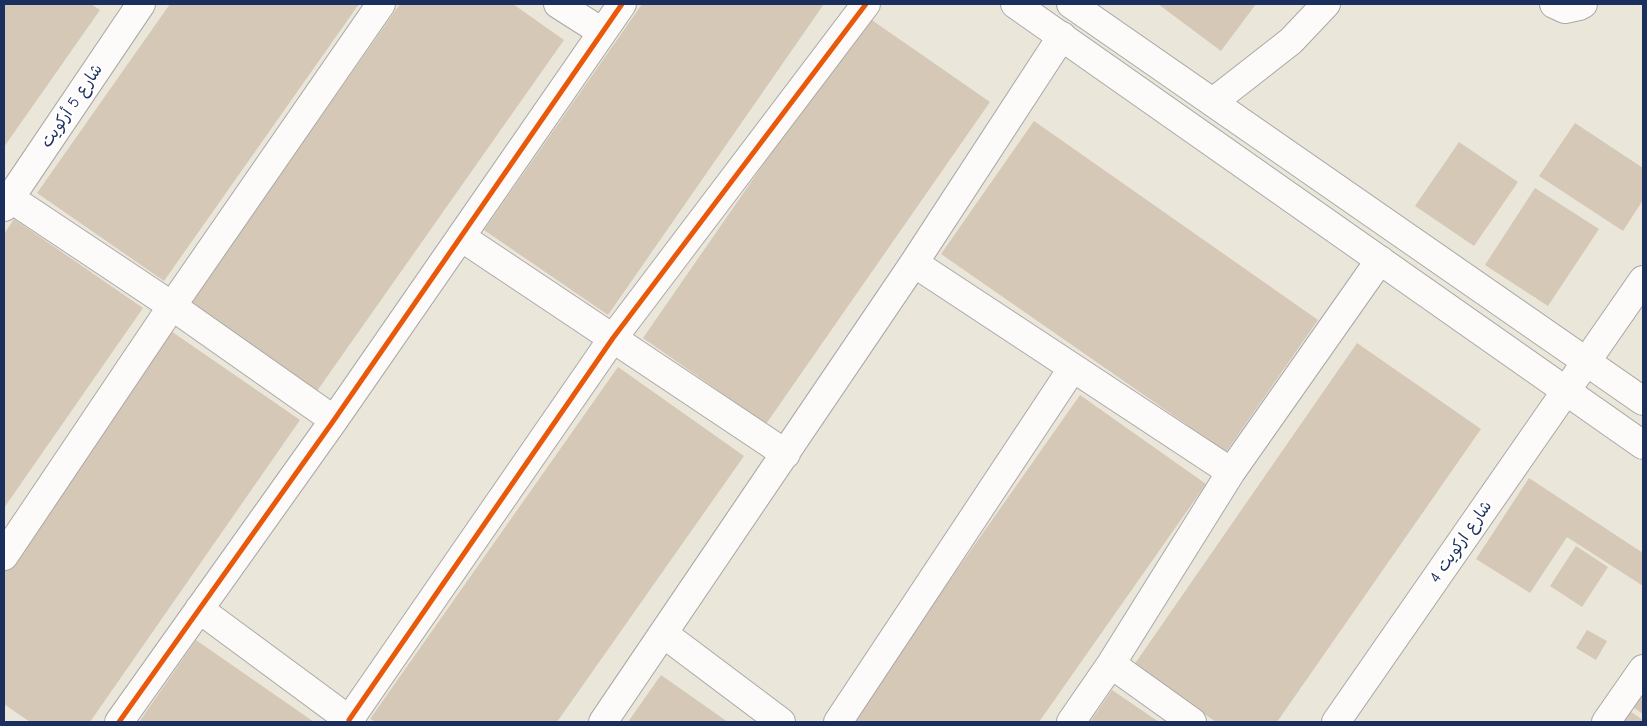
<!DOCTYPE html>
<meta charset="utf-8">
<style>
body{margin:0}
#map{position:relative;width:1647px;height:726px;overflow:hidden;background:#ebe6da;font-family:"Comic Neue",sans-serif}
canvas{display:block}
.frame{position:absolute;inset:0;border:5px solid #1b2f5e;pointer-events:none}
</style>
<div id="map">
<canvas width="1647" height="726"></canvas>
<div class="frame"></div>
</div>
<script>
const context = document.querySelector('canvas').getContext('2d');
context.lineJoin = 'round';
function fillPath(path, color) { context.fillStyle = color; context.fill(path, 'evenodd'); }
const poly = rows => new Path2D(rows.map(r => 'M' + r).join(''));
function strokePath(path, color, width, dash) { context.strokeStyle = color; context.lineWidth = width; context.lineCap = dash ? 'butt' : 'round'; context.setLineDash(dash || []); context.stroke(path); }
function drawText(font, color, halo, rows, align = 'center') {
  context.font = font + ' "Comic Neue","Playpen Sans Arabic",sans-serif'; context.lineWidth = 4.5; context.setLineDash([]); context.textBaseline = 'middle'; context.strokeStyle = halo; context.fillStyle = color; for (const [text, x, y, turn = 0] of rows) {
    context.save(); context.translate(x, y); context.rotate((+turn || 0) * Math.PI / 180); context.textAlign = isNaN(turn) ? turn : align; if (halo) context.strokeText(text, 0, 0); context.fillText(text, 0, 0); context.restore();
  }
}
const building = poly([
 [4,4,91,4,100,10,4,147],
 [170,4,359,4,164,281,37,193],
 [400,4,513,4,564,40,317,391,191,302],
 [642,4,824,4,608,315,484,230],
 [1158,4,1256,4,1221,51],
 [866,16,990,102,766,424,643,338],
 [1034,121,1318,320,1226,452,941,254],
 [1575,123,1643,168,1643,200,1623,231,1539,176],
 [1459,142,1518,182,1474,246,1415,206],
 [1535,188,1599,229,1548,306,1485,265],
 [14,219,143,308,4,508,4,234],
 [171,331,300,420,90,722,30,722,4,704,4,571],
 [1357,343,1481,429,1277,722,1216,722,1134,665],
 [618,367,744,456,557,722,376,722,370,719],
 [1080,395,1206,484,1039,722,850,722],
 [1529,478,1643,553,1643,586,1567,537,1530,593,1476,559],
 [1576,546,1608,567,1582,607,1550,586],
 [1587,630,1607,641,1596,660,1576,648],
 [196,640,291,706,314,722,139,722],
 [661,675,725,720,729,722,628,722],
 [1643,682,1643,714,1627,703],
 [1112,690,1159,722,1090,722],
 [1631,712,1643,720,1643,722,1624,722]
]);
const minor = poly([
 [558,4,602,32],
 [1554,4,1565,9,1579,6,1583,4],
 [1213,102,1291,41,1326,4],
 [10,198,172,306,334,420],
 [4,207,141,4],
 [461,237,786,454],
 [914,263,1231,472],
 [4,556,172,306,381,4],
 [199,609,352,722],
 [664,634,781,722],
 [1111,664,1192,722],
 [349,720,613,338,866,4],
 [119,722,334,420,622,4],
 [603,722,914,263,1062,36],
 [838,722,1072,369],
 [1071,722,1111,664,1231,472,1380,260],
 [1336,722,1643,280],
 [1606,722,1643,669]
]);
const tertiary = poly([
 [1015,4,1643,445],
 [1071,4,1643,401]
]);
const cycleway = poly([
 [349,720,613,338,866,4],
 [119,722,334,420,622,4]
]);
const streetNames = [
 ["شارع 5 أركويت",72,106,-56],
 ["شارع اركويت 4",1461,542,-55]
];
fillPath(building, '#d6c8b7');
strokePath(minor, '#a8a8a7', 30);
strokePath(tertiary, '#a8a8a7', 30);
strokePath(minor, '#fcfbf9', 28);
strokePath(tertiary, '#fcfbf9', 28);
strokePath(cycleway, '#e8590c', 5);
drawText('16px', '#1b2f5e', '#fff', streetNames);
</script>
